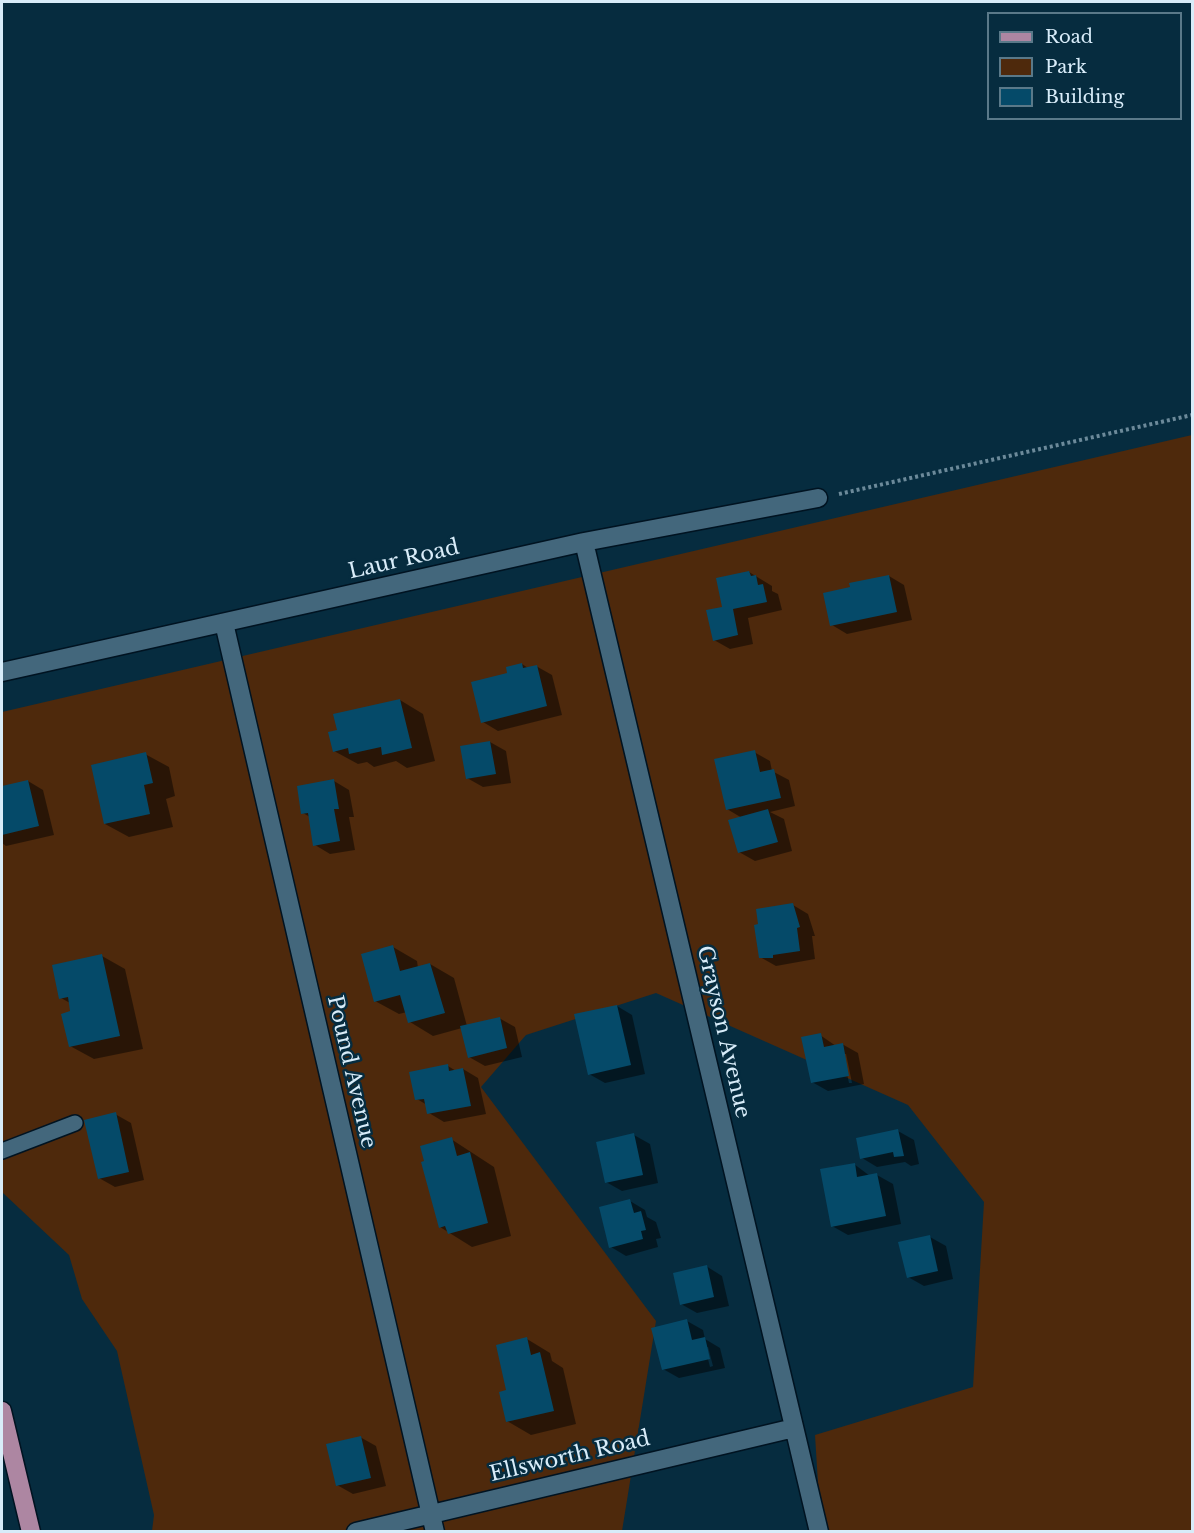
<!DOCTYPE html>
<style>
body{margin:0}
#map{position:relative;width:1194px;height:1533px;overflow:hidden;background:#062c3f;font-family:"Libre Baskerville",serif}
canvas{display:block}
.frame{position:absolute;inset:0;border:3px solid #d8ecf9;pointer-events:none}
.legend{position:absolute;left:987px;top:12px;width:195px;height:108px;box-sizing:border-box;background:#062c3f;border:2px solid #5a7989;margin:0;padding:8px 10px;list-style:none;font-size:18px;color:#d8ecf9}
.legend li{display:flex;align-items:center;gap:12px;height:30px}
.legend b{width:30px;border:2px solid #5a7989}
</style>
<div id="map">
<canvas width="1194" height="1533"></canvas>
<div class="frame"></div>
<ul class="legend">
<li><b style="height:8px;background:#ad86a2"></b>Road</li>
<li><b style="height:16px;background:#4e290c"></b>Park</li>
<li><b style="height:16px;background:#054a69"></b>Building</li>
</ul>
</div>
<script>
const context = document.querySelector('canvas').getContext('2d');
context.lineJoin = 'round';
function fillPath(path, color) { context.fillStyle = color; context.fill(path, 'evenodd'); }
const poly = rows => new Path2D(rows.map(r => 'M' + r).join(''));
function strokePath(path, color, width, dash) { context.strokeStyle = color; context.lineWidth = width; context.lineCap = dash ? 'butt' : 'round'; context.setLineDash(dash || []); context.stroke(path); }
function drawText(font, color, halo, rows, align = 'center') {
  context.font = font + ' "Libre Baskerville",serif'; context.lineWidth = 5; context.setLineDash([]); context.textBaseline = 'middle'; context.strokeStyle = halo; context.fillStyle = color; for (const [text, x, y, turn = 0] of rows) {
    context.save(); context.translate(x, y); context.rotate((+turn || 0) * Math.PI / 180); context.textAlign = isNaN(turn) ? turn : align; if (halo) context.strokeText(text, 0, 0); context.fillText(text, 0, 0); context.restore();
  }
}
const green = poly([
 [1192,435,1192,1531,821,1531,815,1435,973,1387,984,1202,908,1105,656,993,526,1035,481,1087,656,1321,622,1531,152,1531,154,1515,117,1351,82,1299,69,1255,3,1193,2,1186,2,712]
]);
const shadow = poly([
 [749,572,772,586,772,591,778,594,782,610,748,618,753,644,730,649,714,640,724,608],
 [889,576,904,585,912,620,847,634,832,625],
 [522,664,528,668,536,666,552,675,562,715,498,731,483,722,509,674],
 [400,700,423,714,435,761,407,768,396,761,374,767,367,762,358,764,334,751,338,731],
 [490,742,506,751,511,783,483,787,467,778],
 [754,752,770,761,772,771,789,780,795,806,770,812,784,819,792,851,755,861,739,852,742,818,727,809],
 [145,754,169,767,175,796,166,799,173,827,129,837,105,824],
 [28,781,43,790,54,835,6,846,2,843,2,787],
 [334,781,349,790,354,817,349,817,355,850,330,854,315,845,310,817,303,813],
 [793,905,808,914,815,936,812,936,815,959,776,966,760,957,759,926],
 [393,947,417,961,418,968,430,964,454,978,467,1026,499,1018,515,1027,522,1057,485,1066,469,1057,462,1028,433,1036,410,1022,407,1012,399,1014,375,1001],
 [102,956,125,969,143,1049,94,1059,70,1046,72,1013,70,1003,61,998],
 [617,1006,632,1015,645,1074,605,1083,589,1074],
 [820,1035,836,1046,842,1044,858,1053,864,1084,828,1091,812,1082],
 [843,1054,846,1054,852,1083,849,1083],
 [448,1066,456,1071,463,1069,478,1078,486,1114,444,1122,429,1113,427,1105,417,1099],
 [115,1114,131,1123,144,1180,115,1187,99,1178],
 [898,1131,914,1140,919,1164,911,1166,905,1162,877,1167,862,1158],
 [634,1135,650,1144,658,1183,622,1191,606,1182],
 [451,1139,494,1167,511,1236,472,1247,440,1227,426,1162],
 [854,1164,870,1176,877,1175,893,1184,901,1224,848,1235,832,1226],
 [630,1201,645,1210,647,1217,656,1222,661,1238,656,1239,658,1247,626,1256,611,1247],
 [930,1237,946,1246,953,1279,924,1286,908,1277],
 [706,1266,722,1276,729,1306,697,1313,681,1304],
 [687,1321,703,1330,705,1339,720,1348,725,1368,679,1378,663,1369],
 [705,1347,708,1347,713,1366,710,1367],
 [527,1339,550,1353,552,1361,563,1368,576,1424,531,1435,507,1421],
 [360,1437,376,1446,386,1486,353,1494,337,1485]
]);
const building = poly([
 [749,571,751,576,756,575,758,585,763,584,767,602,733,609,738,635,713,641,706,610,722,607,716,578],
 [889,575,897,612,830,626,823,593,850,587,849,583],
 [522,663,523,668,537,665,547,706,481,723,471,682,507,673,506,667],
 [400,699,412,748,382,755,381,747,349,754,348,748,333,752,328,732,337,730,333,714],
 [490,741,496,774,466,779,460,746],
 [755,750,760,772,774,769,781,798,726,810,714,759],
 [146,752,153,783,144,785,150,814,104,824,91,765],
 [334,779,339,809,334,809,340,841,313,846,308,813,301,814,297,786],
 [28,780,39,826,2,835,2,786],
 [768,809,778,842,738,853,728,820],
 [793,903,800,927,797,928,800,951,773,955,773,958,759,958,754,925,758,924,756,909],
 [393,945,400,971,430,963,445,1013,408,1023,400,995,374,1002,361,954],
 [102,954,120,1036,69,1047,61,1014,70,1011,68,997,59,999,52,965],
 [617,1005,631,1065,588,1075,574,1014],
 [500,1017,507,1048,468,1058,460,1026],
 [821,1033,824,1047,843,1043,849,1076,811,1083,801,1037],
 [448,1064,449,1071,463,1068,471,1106,427,1114,424,1099,415,1100,409,1072],
 [116,1112,129,1172,98,1179,84,1120],
 [898,1129,904,1156,894,1157,893,1152,860,1159,856,1138],
 [634,1133,643,1175,605,1183,596,1142],
 [452,1137,457,1156,470,1152,488,1223,448,1234,445,1226,439,1228,421,1162,424,1161,420,1146],
 [855,1163,857,1177,877,1173,886,1216,831,1227,820,1169],
 [630,1199,634,1213,641,1211,646,1230,641,1231,643,1239,609,1248,599,1207],
 [930,1235,938,1271,907,1278,898,1242],
 [707,1265,714,1297,680,1305,673,1273],
 [687,1319,692,1340,705,1337,710,1359,662,1370,651,1328],
 [527,1337,531,1355,540,1352,554,1411,506,1422,499,1392,506,1390,496,1345],
 [361,1436,371,1478,336,1486,326,1444]
]);
const path = poly([
 [839,494,1192,415]
]);
const lane = poly([
 [2,1151,75,1123]
]);
const street = poly([
 [584,542,819,1532],
 [224,623,435,1532],
 [2,672,584,542,818,498],
 [356,1532,794,1428]
]);
const primary = poly([
 [2,1411,31,1532]
]);
const streetNames = [
 ["Laur Road",404,560,-13],
 ["Grayson Avenue",723,1032,77],
 ["Pound Avenue",351,1072,77],
 ["Ellsworth Road",570,1457,-13]
];
fillPath(green, '#4e290c');
fillPath(shadow, '#0007');
fillPath(building, '#054a69');
strokePath(lane, '#001321', 18);
strokePath(street, '#001321', 21);
strokePath(primary, '#001321', 21);
strokePath(path, '#6c8a9a', 4, [3, 3]);
strokePath(lane, '#43677c', 15);
strokePath(street, '#43677c', 18);
strokePath(primary, '#ad86a2', 18);
drawText('21px', '#d8ecf9', '#062c3f', streetNames);
</script>
